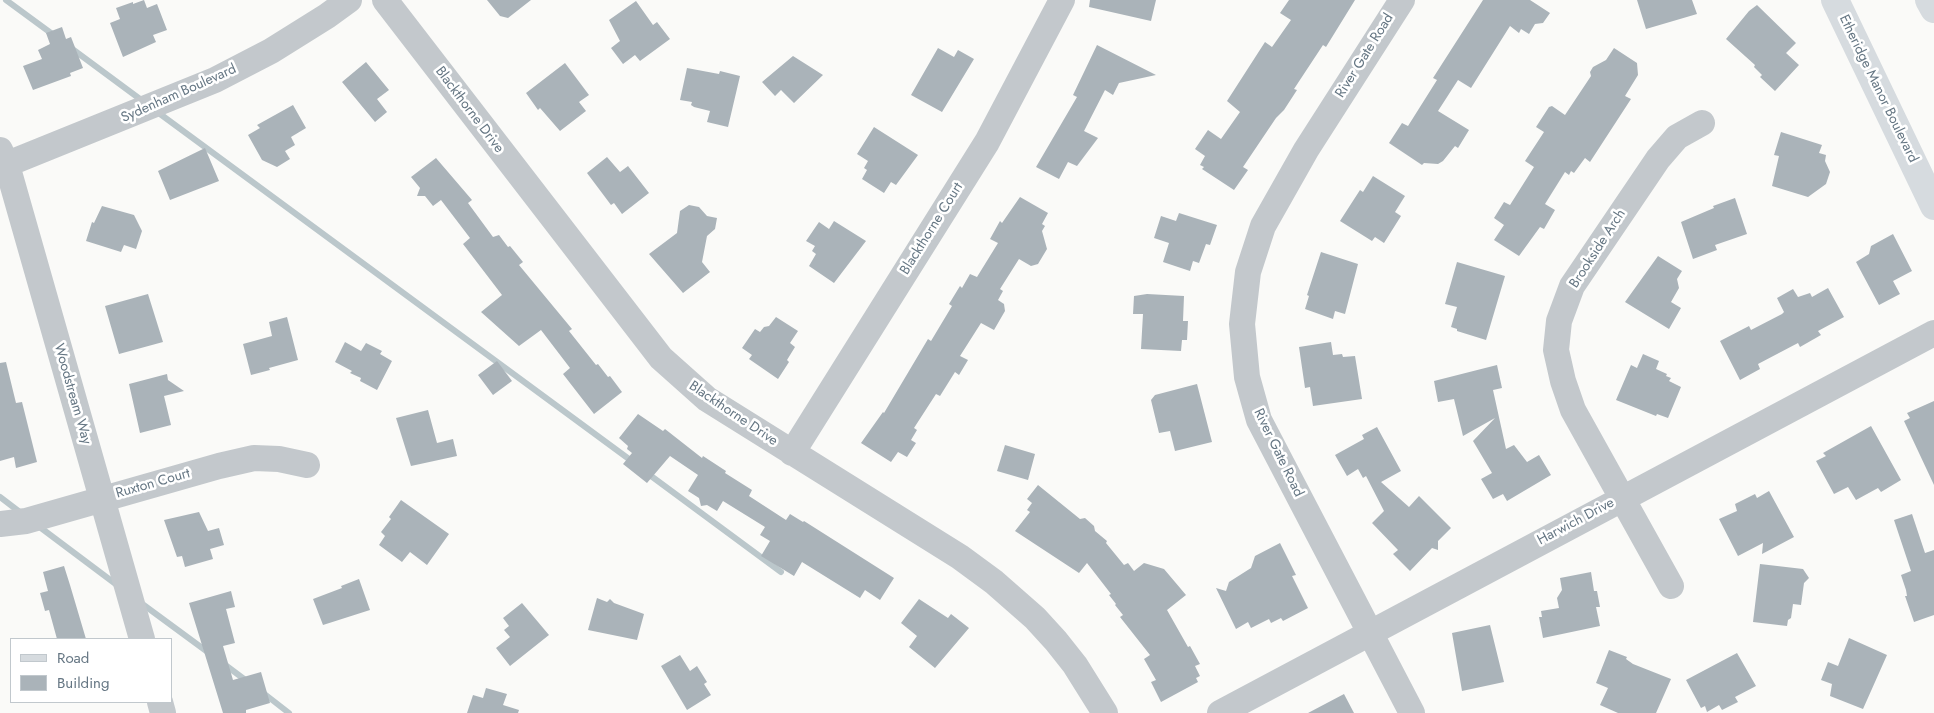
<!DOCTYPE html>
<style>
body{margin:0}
#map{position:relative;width:1934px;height:713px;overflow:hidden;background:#fafaf8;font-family:Jost,sans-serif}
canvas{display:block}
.legend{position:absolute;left:10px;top:638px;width:162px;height:65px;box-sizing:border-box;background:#fff;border:1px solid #c1c8cd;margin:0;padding:6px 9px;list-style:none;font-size:15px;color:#657683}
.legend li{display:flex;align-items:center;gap:10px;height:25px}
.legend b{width:25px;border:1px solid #c1c8cd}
</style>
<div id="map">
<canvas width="1934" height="713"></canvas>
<ul class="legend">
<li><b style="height:6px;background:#d6dbdf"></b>Road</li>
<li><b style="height:14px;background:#aab3b9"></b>Building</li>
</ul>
</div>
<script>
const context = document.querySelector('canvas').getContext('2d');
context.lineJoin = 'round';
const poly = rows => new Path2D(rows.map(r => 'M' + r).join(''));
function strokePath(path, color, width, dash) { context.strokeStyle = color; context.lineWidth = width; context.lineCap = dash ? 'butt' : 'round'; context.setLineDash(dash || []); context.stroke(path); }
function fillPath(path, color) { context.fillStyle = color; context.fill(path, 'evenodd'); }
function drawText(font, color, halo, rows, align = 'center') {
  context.font = font + ' Jost,sans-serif'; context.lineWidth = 5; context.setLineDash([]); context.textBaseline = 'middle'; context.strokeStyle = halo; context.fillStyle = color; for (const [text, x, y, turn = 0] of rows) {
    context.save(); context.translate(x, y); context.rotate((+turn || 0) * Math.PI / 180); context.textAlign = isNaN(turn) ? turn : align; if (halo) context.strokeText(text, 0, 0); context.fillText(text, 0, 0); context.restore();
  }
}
const stream = poly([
 [6,0,55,36],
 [71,48,144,102],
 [156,111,633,462],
 [647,473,781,572],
 [0,497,21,513],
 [37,525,117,585],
 [141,603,209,653],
 [224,664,248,682],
 [262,692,289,713]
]);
const building = poly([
 [144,0,147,8,157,4,167,30,153,35,156,42,123,57,110,23,120,19,116,8,133,2,133,4],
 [487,0,531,0,508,18,500,16],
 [1090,0,1156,0,1151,21,1089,7],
 [1289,0,1355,0,1326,47,1323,45,1294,89,1297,90,1284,110,1276,118,1243,167,1248,170,1234,190,1202,169,1204,167,1200,165,1205,156,1195,149,1208,130,1221,139,1240,112,1227,101,1265,42,1272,47,1291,20,1280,13],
 [1483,0,1530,0,1550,13,1543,23,1535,24,1529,34,1521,29,1519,33,1510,26,1471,88,1458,80,1438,111,1469,130,1458,148,1455,146,1443,161,1438,164,1424,163,1422,165,1389,143,1402,123,1408,126,1437,80,1433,78],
 [1637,0,1692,0,1697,14,1646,29],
 [636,1,653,25,657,22,670,39,640,61,635,55,623,64,611,48,620,41,609,20],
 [1757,5,1796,43,1786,53,1799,65,1775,91,1760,77,1762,75,1754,67,1755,65,1726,39,1749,11],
 [62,27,66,39,71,37,83,68,70,73,71,76,33,90,23,66,42,59,38,50,50,44,46,33],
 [1097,45,1156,75,1119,83,1113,95,1105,90,1084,131,1098,138,1077,166,1068,162,1059,179,1036,167,1077,97,1073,95],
 [938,48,954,57,958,50,974,59,942,112,911,95],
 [1614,48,1637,63,1638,75,1625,96,1631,99,1590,162,1585,158,1574,173,1571,171,1569,175,1565,172,1545,204,1555,210,1544,229,1540,227,1519,256,1494,240,1504,225,1494,218,1504,202,1510,205,1534,167,1525,161,1544,132,1536,127,1549,107,1552,106,1565,115,1591,76,1590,72,1593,67,1606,60],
 [793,56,823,75,794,103,781,90,775,96,762,82],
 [366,62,389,90,377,99,387,112,375,122,342,82],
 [565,63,589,95,579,102,586,111,560,131,540,108,538,110,526,93],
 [687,68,719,74,720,71,740,76,728,127,707,122,710,111,694,107,691,105,692,102,680,100],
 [293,105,306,128,291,137,295,145,285,151,290,159,277,167,262,160,248,135,260,128,257,125],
 [874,127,918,155,896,185,891,182,884,193,862,179,867,170,864,168,868,161,857,154],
 [1781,132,1822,145,1819,153,1826,155,1825,161,1830,172,1826,184,1808,197,1772,186,1779,156,1774,155],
 [205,148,219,181,170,200,158,171],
 [607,157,620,172,628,166,649,193,622,214,614,203,611,205,587,173],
 [436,158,472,200,468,203,493,237,499,235,508,247,510,246,523,262,519,265,572,329,569,331,596,365,598,364,608,377,610,376,622,392,594,414,563,374,570,368,541,330,519,346,481,312,502,295,463,244,470,238,441,200,433,206,425,196,417,196,420,188,411,177],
 [1373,176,1405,196,1395,212,1401,216,1384,243,1375,237,1372,241,1340,221,1360,190,1363,192],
 [1020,197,1048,213,1042,224,1045,226,1042,231,1047,249,1038,264,1031,266,1019,259,1000,289,1003,291,998,300,1004,304,1005,311,994,330,981,323,960,356,968,360,959,375,955,372,940,396,936,394,914,428,917,430,911,440,916,443,907,457,898,452,891,462,861,443,883,412,884,413,928,339,931,341,952,306,949,304,960,286,962,288,970,274,977,277,998,243,990,239,1000,221,1002,223],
 [1735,198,1747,234,1715,245,1717,250,1693,259,1681,222,1714,208,1713,206],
 [689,205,699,207,707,216,717,218,715,229,707,236,702,262,710,272,683,293,649,254,677,233,680,211],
 [102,206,134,215,142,231,136,249,124,245,121,252,86,241,92,222,94,223],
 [1179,213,1217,225,1210,245,1206,244,1199,263,1193,261,1190,271,1163,262,1169,243,1154,238,1161,216,1176,221],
 [834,221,866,241,834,283,809,266,816,254,812,251,815,246,806,241,819,222,829,229],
 [1893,234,1912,271,1893,281,1900,294,1879,305,1856,262,1869,254,1871,246],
 [1321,252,1358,264,1345,314,1335,311,1333,319,1305,309,1309,296,1307,295],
 [1658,256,1682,271,1677,279,1679,288,1671,302,1681,308,1669,329,1625,302],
 [1457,262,1505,276,1486,340,1457,331,1457,329,1451,327,1457,307,1445,304],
 [1828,288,1844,317,1818,331,1821,335,1800,347,1798,343,1758,364,1760,369,1740,380,1720,341,1749,326,1751,330,1782,314,1784,312,1777,298,1793,289,1798,297,1810,293,1812,297],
 [148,294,163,342,119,354,105,306],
 [1147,294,1184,296,1183,321,1188,321,1187,340,1182,340,1181,351,1141,349,1143,314,1133,314,1134,296],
 [287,317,298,360,269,368,270,370,251,375,243,344,272,336,269,322],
 [776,317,798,331,790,343,795,347,787,360,789,362,778,379,749,359,752,355,742,348,755,329,760,332,764,327,769,326],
 [345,342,361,351,366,343,382,351,380,354,392,361,377,390,360,381,361,378,350,373,352,371,335,362],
 [1331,342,1333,355,1342,354,1343,357,1355,356,1362,399,1313,406,1310,387,1305,388,1299,347],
 [1643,354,1659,361,1656,369,1667,374,1666,376,1671,378,1669,381,1681,387,1668,418,1657,414,1656,416,1616,400,1631,365,1637,368],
 [497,361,512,381,493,395,478,375],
 [6,362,16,403,22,402,37,462,16,468,14,457,0,461,0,363],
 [1497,365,1502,388,1493,390,1506,449,1514,445,1527,462,1539,455,1551,475,1507,501,1503,494,1493,499,1481,479,1492,473,1473,441,1495,418,1463,436,1454,399,1438,402,1434,381],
 [167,374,168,380,184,391,164,396,171,425,140,433,129,384],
 [1197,384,1212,442,1175,451,1170,431,1159,433,1151,400,1155,395],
 [1934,401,1934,485,1904,421,1910,418,1907,413],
 [428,410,437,443,453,439,457,456,411,466,396,418],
 [638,414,663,431,665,429,702,458,703,456,726,471,725,473,752,490,749,496,786,520,790,514,803,522,804,521,894,578,880,600,865,590,860,598,802,562,794,576,761,556,770,541,760,535,765,527,723,501,717,511,707,505,701,506,699,498,688,491,698,475,670,456,647,483,623,464,632,453,627,449,628,446,619,438],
 [1871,426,1901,480,1881,492,1878,488,1856,500,1848,487,1834,494,1816,461,1826,456,1823,453],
 [1377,427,1401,471,1381,482,1409,507,1419,496,1451,528,1438,541,1438,550,1432,548,1410,571,1393,554,1398,550,1372,523,1384,511,1366,476,1363,478,1358,469,1347,476,1335,455,1364,439,1362,435],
 [1005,445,1035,454,1028,480,997,471],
 [1038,485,1080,519,1085,518,1094,526,1095,531,1107,541,1106,543,1124,565,1128,563,1134,571,1144,563,1164,569,1186,595,1167,610,1188,647,1190,646,1200,664,1195,666,1200,676,1196,678,1198,682,1161,702,1151,682,1156,680,1144,659,1150,655,1120,617,1123,615,1115,605,1116,604,1109,595,1111,594,1087,563,1079,573,1015,531,1030,512,1027,510,1032,503,1027,499],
 [1769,491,1794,537,1762,554,1763,543,1738,556,1719,519,1737,511,1735,504,1755,494,1757,498],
 [401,500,449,534,427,565,410,552,402,562,379,545,385,536,381,532,391,519,389,517],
 [199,512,208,531,219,528,224,545,210,549,213,559,185,567,182,556,177,557,164,520],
 [1912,514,1925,553,1934,550,1934,615,1914,622,1905,596,1907,596,1906,590,1901,575,1911,571,1894,520],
 [1280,543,1296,575,1292,576,1308,608,1283,621,1281,618,1271,623,1269,619,1251,628,1248,622,1236,629,1216,588,1226,591,1229,582,1251,568,1255,556],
 [1760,564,1803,569,1809,578,1804,583,1801,605,1793,604,1791,618,1788,620,1787,626,1753,622],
 [64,566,70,585,86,639,57,639,49,610,45,611,40,593,48,591,43,572],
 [1591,572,1594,591,1597,591,1600,607,1596,607,1600,626,1543,638,1539,617,1542,617,1541,611,1559,608,1557,598,1562,590,1560,578],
 [359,579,370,610,323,625,313,599,342,588,341,586],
 [231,591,235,607,226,609,235,643,223,646,233,680,261,672,270,703,246,710,246,713,223,713,189,603],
 [597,598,607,602,610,599,614,603,644,614,637,640,588,630],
 [919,599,948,618,951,614,969,628,935,668,909,647,917,636,901,623],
 [522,603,549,635,510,666,496,648,510,637,504,630,509,626,503,618],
 [1490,625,1504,682,1462,691,1452,633],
 [1849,638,1887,655,1863,709,1830,696,1832,684,1821,680,1828,662,1838,666],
 [1609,650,1627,657,1626,659,1633,664,1671,679,1656,713,1618,713,1600,705,1608,688,1596,683],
 [1737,653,1756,686,1735,697,1738,702,1722,710,1719,705,1707,712,1705,706,1701,708,1686,680],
 [680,655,690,671,697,666,707,682,704,684,711,695,687,710,661,666],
 [486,688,507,694,503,705,519,710,518,713,467,713,473,695,483,698],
 [1344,694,1354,713,1308,713]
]);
const minor = poly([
 [385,0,661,358,707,399,960,557,994,582,1035,618,1056,641,1075,665,1105,713],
 [1402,0,1306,150,1263,226,1248,272,1242,324,1247,377,1259,420,1412,713],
 [0,150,7,165,142,639],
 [0,167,215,80,271,51,327,16,349,0],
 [792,453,987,142,1062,0],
 [0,524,26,521,219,466,254,458,279,459,307,465],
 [1671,586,1573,410,1563,381,1556,350,1559,321,1572,286,1658,159,1677,137,1702,123],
 [160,702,163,713],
 [1220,713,1934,333]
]);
const major = poly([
 [1835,0,1934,206],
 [1929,0,1934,9]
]);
const streetNames = [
 ["River Gate Road",1365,56,-58],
 ["Etheridge Manor Boulevard",1878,89,64],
 ["Sydenham Boulevard",179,94,-24],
 ["Blackthorne Drive",469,110,53],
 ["Blackthorne Court",932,229,-58],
 ["Brookside Arch",1598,249,-57],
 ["Woodstream Way",72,394,74],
 ["Blackthorne Drive",733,414,34],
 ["River Gate Road",1278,453,64],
 ["Ruxton Court",153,484,-16],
 ["Harwich Drive",1576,522,-28]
];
strokePath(stream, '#bbc7cb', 6);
fillPath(building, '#aab3b9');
strokePath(minor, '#c3c8cc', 26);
strokePath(major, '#d6dbdf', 28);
drawText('14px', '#657683', '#fff', streetNames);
</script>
